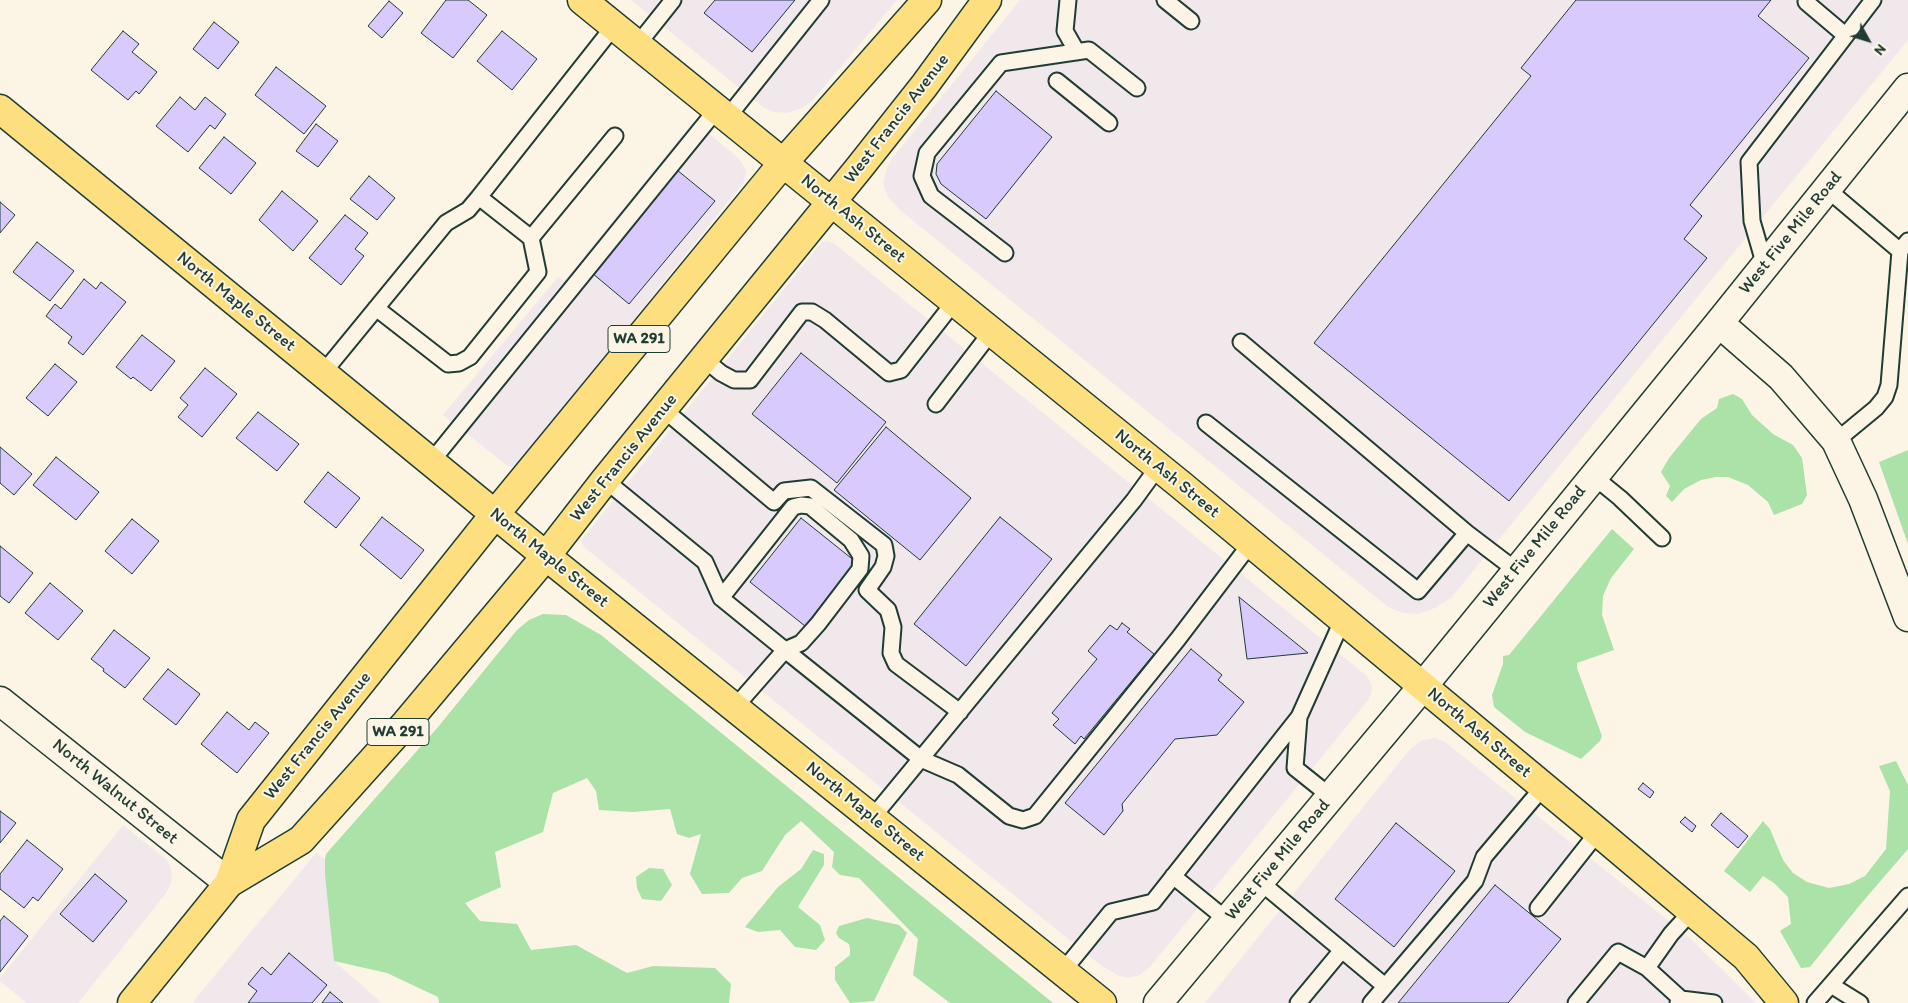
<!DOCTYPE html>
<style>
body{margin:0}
#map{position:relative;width:1908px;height:1003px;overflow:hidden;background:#fcf5e5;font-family:Itim,sans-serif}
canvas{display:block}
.north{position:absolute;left:1843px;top:15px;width:50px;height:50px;-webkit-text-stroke:4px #fcf5e5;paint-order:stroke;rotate:129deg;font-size:14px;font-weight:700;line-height:20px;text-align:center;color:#1f3d34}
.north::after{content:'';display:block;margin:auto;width:18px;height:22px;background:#1f3d34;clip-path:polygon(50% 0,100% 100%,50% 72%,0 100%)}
</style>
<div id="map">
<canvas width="1908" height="1003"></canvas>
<div class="north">N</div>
</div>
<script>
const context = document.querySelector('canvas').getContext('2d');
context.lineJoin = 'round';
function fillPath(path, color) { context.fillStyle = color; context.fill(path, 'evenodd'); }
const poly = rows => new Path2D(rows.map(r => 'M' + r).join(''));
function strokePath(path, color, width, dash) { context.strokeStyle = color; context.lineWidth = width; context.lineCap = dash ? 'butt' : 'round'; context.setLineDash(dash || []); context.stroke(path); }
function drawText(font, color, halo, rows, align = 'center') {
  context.font = font + ' Itim,sans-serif'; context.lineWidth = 4; context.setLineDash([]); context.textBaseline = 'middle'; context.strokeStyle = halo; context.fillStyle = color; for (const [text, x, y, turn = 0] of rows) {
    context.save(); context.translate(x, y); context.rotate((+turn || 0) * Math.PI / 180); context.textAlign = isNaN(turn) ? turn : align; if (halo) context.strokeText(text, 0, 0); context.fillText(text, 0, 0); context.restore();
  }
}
const built = poly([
 [631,0,897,0,812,101,802,108,788,113,774,112,764,108],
 [1020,0,1908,0,1908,40,1451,598,1435,608,1418,614,1403,613,1388,607,901,211,888,197,883,184,887,167,894,156],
 [694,121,737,157,743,164,746,172,744,182,517,465,512,467,508,466,443,415,558,277,564,281],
 [828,241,835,244,1367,676,1371,683,1372,691,1369,699,1149,968,1140,975,1129,978,1119,976,1099,964,584,547,582,543,583,538,822,242],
 [1435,738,1445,742,1689,937,1756,1003,1205,1003,1411,748,1423,740],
 [123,825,166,859,171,868,172,880,167,892,78,1003,27,1003,0,981,0,978],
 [316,853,325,859,334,961,382,1003,192,1003]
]);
const green = poly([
 [1733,394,1742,399,1752,415,1773,434,1793,445,1802,458,1807,495,1802,504,1774,515,1768,502,1748,485,1728,477,1716,477,1701,480,1684,489,1672,502,1666,496,1670,486,1661,472,1669,458,1701,419,1717,408,1719,399],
 [1908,450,1908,544,1879,462],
 [1612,529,1634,549,1611,578,1603,596,1602,615,1614,650,1577,663,1577,668,1602,736,1600,741,1581,759,1525,732,1494,707,1492,695,1503,664,1503,656,1509,655],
 [543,614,566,615,601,635,1053,1003,950,1003,913,975,918,939,859,878,840,875,832,867,834,852,801,821,785,835,762,871,742,878,729,893,702,894,690,874,701,834,689,838,677,834,670,809,633,812,599,810,596,791,587,778,553,793,543,832,495,852,501,887,465,903,480,921,517,924,531,950,576,945,627,973,653,966,715,968,731,984,729,1003,439,1003,438,997,387,973,334,961,325,875,325,859,326,854,438,727,517,630,529,620],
 [1896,761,1908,785,1908,849,1859,906,1810,967,1801,968,1780,931,1791,924,1788,897,1774,883,1763,876,1750,892,1724,871,1763,821,1770,829,1783,860,1793,873,1807,882,1829,888,1849,884,1865,876,1886,849,1890,791,1879,766],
 [813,850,824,854,824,865,798,907,820,925,825,940,816,950,795,947,780,930,758,932,745,927,778,887,801,869],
 [649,868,663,869,672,885,661,901,642,899,637,888,636,877],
 [867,918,899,925,907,933,874,1001,850,1003,835,980,835,967,850,955,850,949,849,944,839,938,836,933,839,926]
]);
const building = poly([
 [446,0,468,0,487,15,453,58,421,33,446,0],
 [715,0,795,0,752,52,704,13,715,0],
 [1576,0,1771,0,1758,16,1809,58,1690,205,1702,216,1684,239,1707,258,1509,501,1314,343,1531,76,1521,68,1576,0],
 [389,1,403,13,382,38,368,26,389,1],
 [214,22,239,42,218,69,193,49,214,22],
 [123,31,139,44,132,52,157,72,139,94,136,91,128,100,91,70,123,31],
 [502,31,537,59,512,90,477,61,502,31],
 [276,67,326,106,304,134,255,95,276,67],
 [996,91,1052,137,986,219,941,184,936,174,937,164,996,91],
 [180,97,195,110,205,97,226,114,215,129,210,125,188,152,156,126,180,97],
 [316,124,338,141,318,167,296,151,316,124],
 [224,137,256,163,231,194,199,168,224,137],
 [677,170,715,201,629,304,592,273,677,170],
 [369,176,395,198,377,220,350,199,369,176],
 [282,191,318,221,293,251,259,220,282,191],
 [0,202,15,215,0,233,0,202],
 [345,215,368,233,355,249,364,256,341,285,309,258,345,215],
 [37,242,74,271,50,301,13,272,37,242],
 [84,279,96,289,101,282,126,302,83,355,68,343,72,337,46,316,55,304,61,309,84,279],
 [142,335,175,361,151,391,133,377,131,379,116,367,142,335],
 [801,353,886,422,837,483,752,414,801,353],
 [55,364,77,382,48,416,26,398,55,364],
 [205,368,237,394,202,437,178,417,188,405,180,398,205,368],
 [258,412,299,444,277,471,236,438,258,412],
 [886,427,971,498,920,560,834,490,886,427],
 [0,447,32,474,14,495,0,483,0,447],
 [56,457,99,492,76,520,33,485,56,457],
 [328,472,360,498,336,528,304,502,328,472],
 [382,517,424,550,401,579,360,545,382,517],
 [1000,517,1052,559,966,666,914,624,1000,517],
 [801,518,856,562,805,626,750,582,801,518],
 [132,519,159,541,132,574,105,551,132,519],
 [0,546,33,573,9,603,0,596,0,546],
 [50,583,83,611,58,640,25,613,50,583],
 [1239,597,1308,653,1247,659,1239,597],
 [1122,623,1130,629,1127,632,1154,654,1084,739,1081,736,1075,744,1053,725,1059,719,1052,713,1097,659,1088,651,1110,625,1117,630,1122,623],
 [114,630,150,658,125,688,103,671,104,669,91,659,114,630],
 [1191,649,1222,675,1218,680,1244,702,1217,735,1175,739,1122,804,1123,811,1104,835,1065,803,1191,649],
 [168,669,200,694,176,725,143,699,168,669],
 [227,712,249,730,255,722,269,733,237,773,201,744,227,712],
 [1643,783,1654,792,1650,798,1638,789,1643,783],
 [0,811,16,823,0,843,0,811],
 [1721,813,1748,836,1738,848,1711,825,1721,813],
 [1685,817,1696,826,1692,832,1680,822,1685,817],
 [1396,823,1455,871,1394,947,1335,899,1396,823],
 [27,840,63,869,38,901,33,897,24,908,0,889,0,874,27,840],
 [95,874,127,901,93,942,60,914,95,874],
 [1495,885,1561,939,1508,1003,1398,1003,1495,885],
 [4,916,28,936,0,972,0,921,4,916],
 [289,953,327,985,312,1003,248,1003,257,991,248,984,262,967,271,975,289,953],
 [330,992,343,1003,322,1003,330,992]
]);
const lane = poly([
 [1068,0,1065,31,1077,52],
 [1165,0,1191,21],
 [1806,2,1845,35],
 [638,44,673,0],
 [1057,81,1109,123],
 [727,118,821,0],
 [1827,189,1900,251],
 [531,238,615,136],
 [1005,253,931,196,922,176,927,153,1001,63,1089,50,1137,88],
 [1765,266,1752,221,1749,162,1873,0],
 [376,308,448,364,459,363,470,357,538,272,531,238,479,197],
 [704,359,721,373,734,380,750,380,802,312,812,312,825,320,889,373,901,370,955,301],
 [323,373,446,223,468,210,479,197,614,26],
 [936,404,992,331],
 [663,409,774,502,784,491,811,488,884,545,886,556,883,567,867,590,888,610,893,627,891,653,896,664,960,712],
 [1206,423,1418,591,1467,533,1241,342],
 [1836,441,1876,408,1885,397,1889,385,1900,251,1908,241],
 [431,462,717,109],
 [1593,476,1620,498,1662,538],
 [605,480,705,562,721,598,785,650,735,707],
 [1467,533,1517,571],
 [721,598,793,507,801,505,810,506,851,540,861,556,860,569,818,624,801,643,785,650,921,759,958,775,1009,816,1023,820,1035,816,1178,639,1251,543],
 [1330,796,1295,768,1299,717,1343,619],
 [872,818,1134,500,1158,467],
 [1173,876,1227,920],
 [1259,881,1385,986],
 [1538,908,1598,832],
 [1647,968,1671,934,1692,911],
 [1063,971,1111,912,1153,902,1299,717],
 [1831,985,1860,1003],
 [1681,999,1714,1003],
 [1298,1003,1342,950],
 [1371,1003,1475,881,1484,857,1544,786],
 [1576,1003,1618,952,1647,968,1681,999,1678,1003],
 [1815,1003,1908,896]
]);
const street = poly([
 [0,701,229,883]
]);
const secondary = poly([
 [1719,323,1781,377,1836,441,1863,499,1908,617],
 [1158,1003,1423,686,1719,323,1908,88]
]);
const primary = poly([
 [582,0,1181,485,1598,832,1746,957,1784,1003],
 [0,109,546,556,1102,1003],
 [229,883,251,820,495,514,783,163,927,0],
 [132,1003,229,883,301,840,406,723,546,556,605,480,859,168,924,86,987,0]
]);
const shields = [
 [639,339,62],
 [398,732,62]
];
const shieldNames = [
 ["WA 291",639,339],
 ["WA 291",398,732]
];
const streetNames = [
 ["West Francis Avenue",897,119,-52],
 ["North Ash Street",853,219,39],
 ["West Five Mile Road",1791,233,-51],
 ["North Maple Street",236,302,39],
 ["West Francis Avenue",624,458,-51],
 ["North Ash Street",1167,474,39],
 ["West Five Mile Road",1535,547,-51],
 ["North Maple Street",549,558,39],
 ["North Ash Street",1479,733,40],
 ["West Francis Avenue",318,736,-51],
 ["North Walnut Street",115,792,39],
 ["North Maple Street",865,812,39],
 ["West Five Mile Road",1278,860,-50]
];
fillPath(built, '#f1e8ec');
fillPath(green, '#aae2a7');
fillPath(building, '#d8cafc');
strokePath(building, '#1f3d34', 1);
strokePath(lane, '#1f3d34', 19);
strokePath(street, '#1f3d34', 31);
strokePath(secondary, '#1f3d34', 31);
strokePath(primary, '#1f3d34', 31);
strokePath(lane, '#fcf5e5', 15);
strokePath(street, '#fcf5e5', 28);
strokePath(secondary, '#fcf5e5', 28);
strokePath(primary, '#fedf80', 28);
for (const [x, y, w] of shields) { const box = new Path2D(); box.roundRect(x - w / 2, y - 13.5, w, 27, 4); context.fillStyle = '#fcf5e5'; context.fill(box); strokePath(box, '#1f3d34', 1); }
drawText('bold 16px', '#1f3d34', null, shieldNames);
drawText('18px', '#1f3d34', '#fcf5e5', streetNames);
</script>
